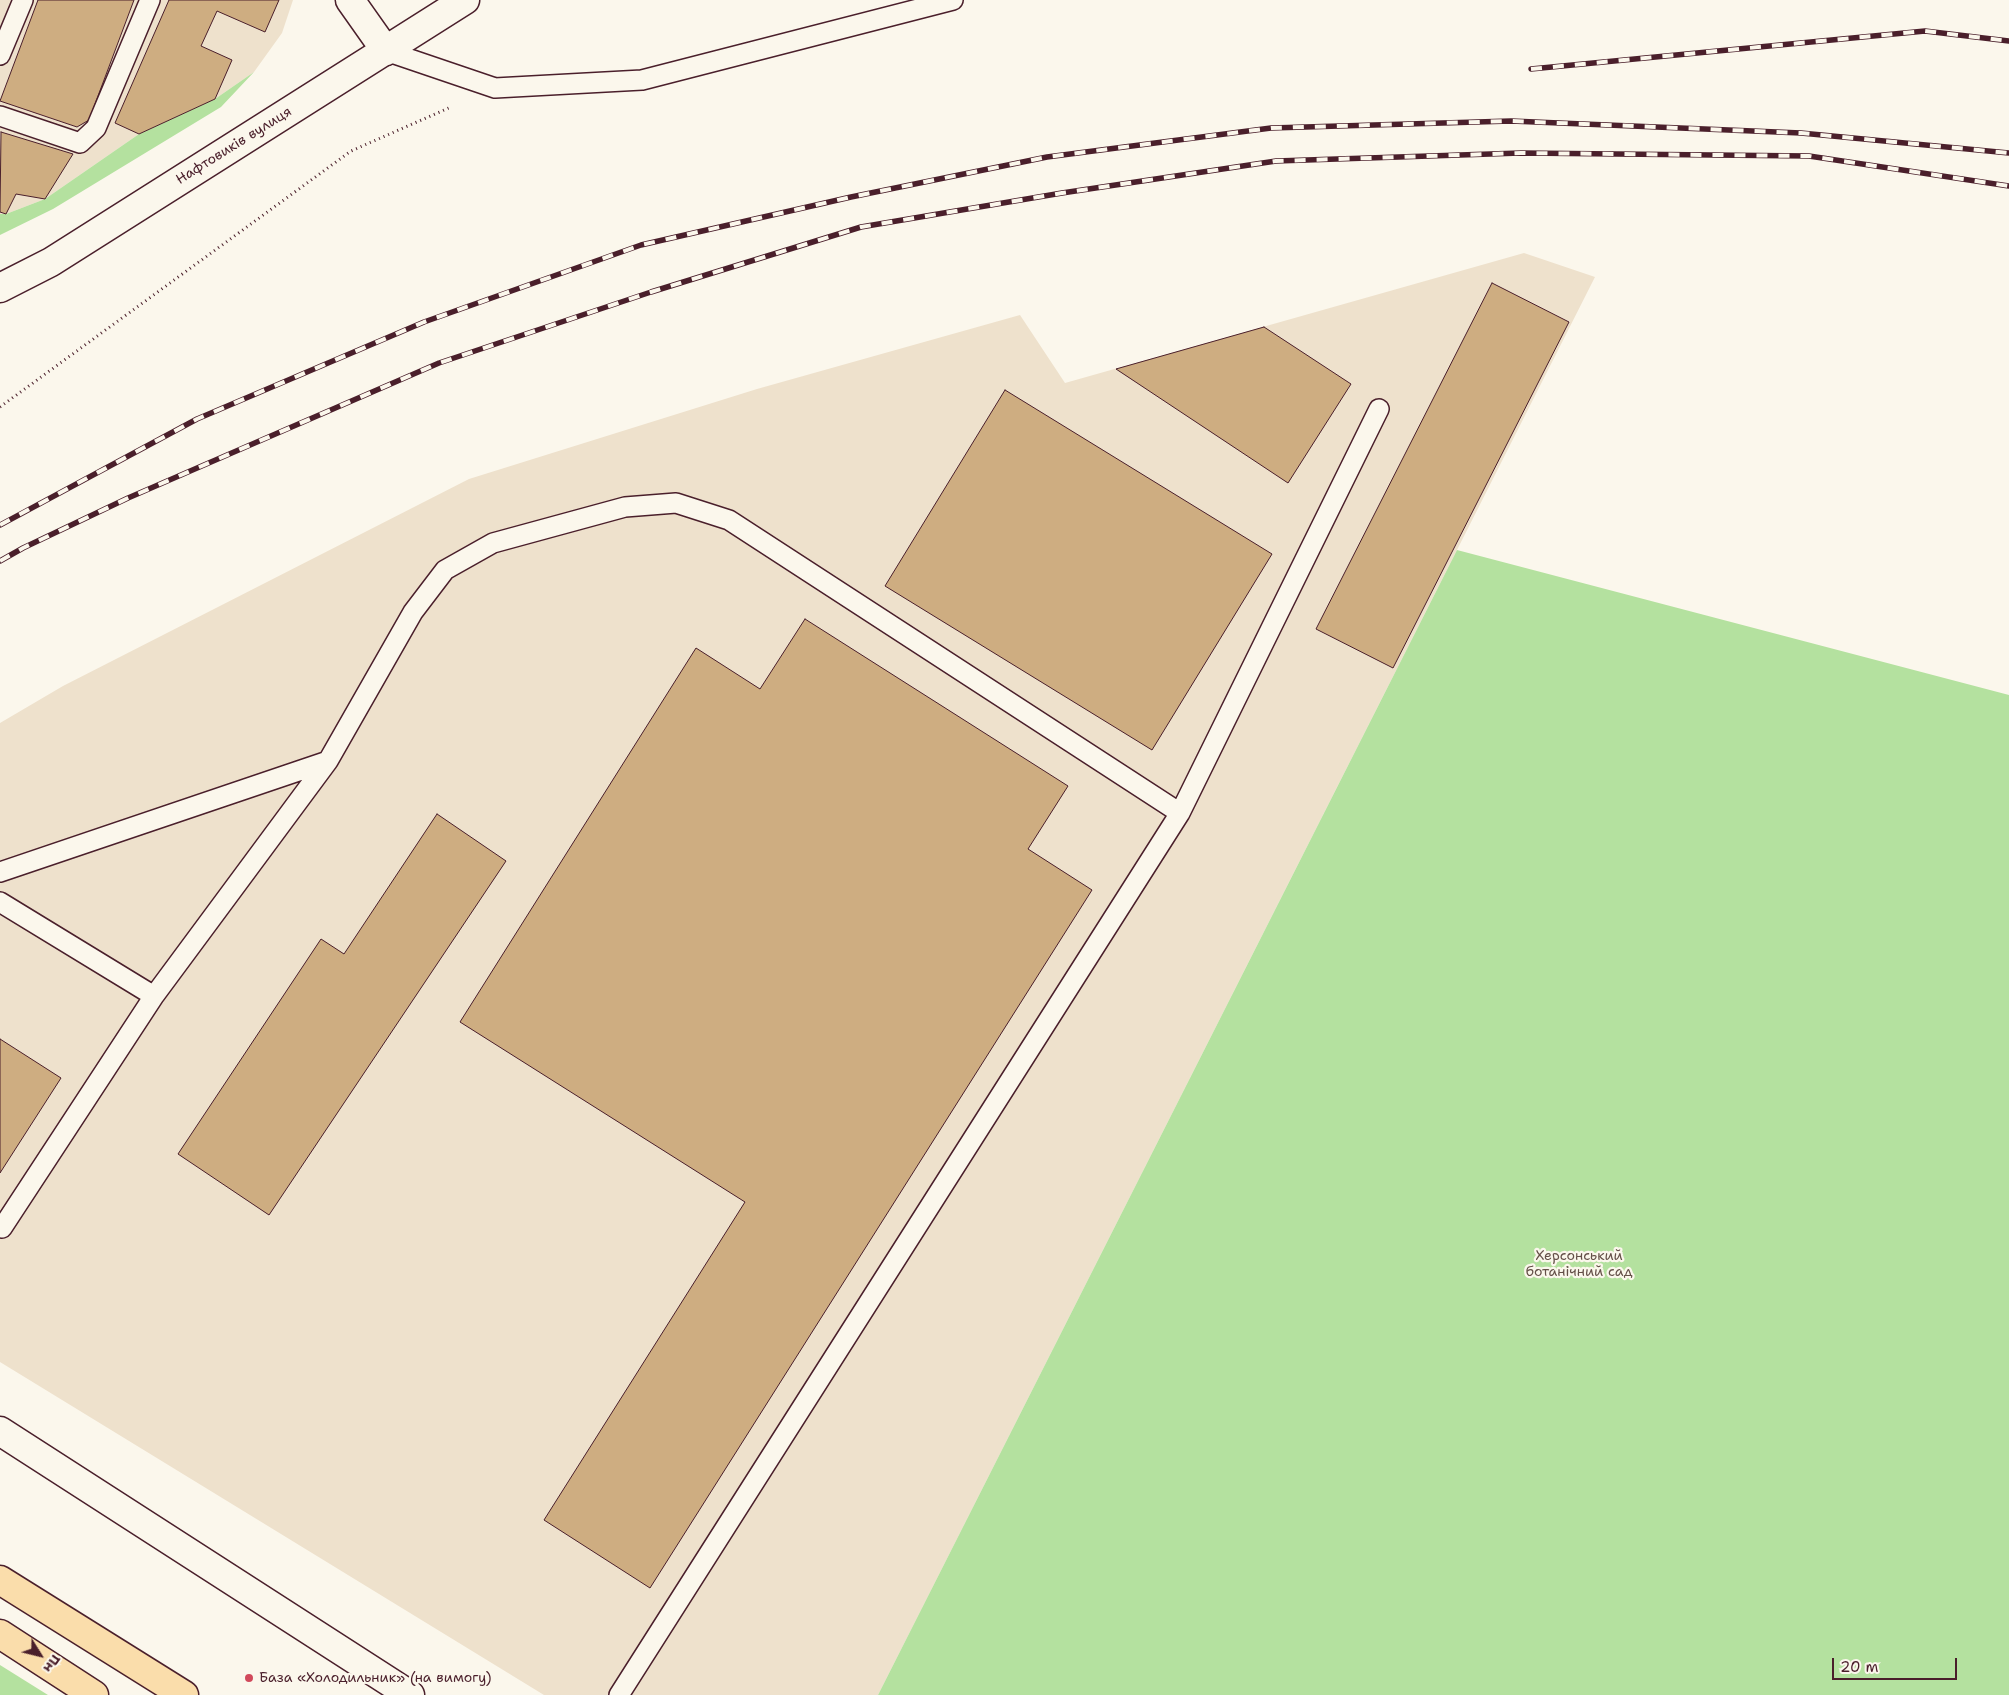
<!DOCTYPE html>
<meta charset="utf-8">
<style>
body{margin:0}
#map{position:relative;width:2009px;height:1695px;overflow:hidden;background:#fbf7ec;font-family:"Shantell Sans",sans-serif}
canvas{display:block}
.north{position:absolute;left:15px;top:1630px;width:50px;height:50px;-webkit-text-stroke:4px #fbf7ec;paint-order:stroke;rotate:126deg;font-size:14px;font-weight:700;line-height:20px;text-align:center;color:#4a1f2b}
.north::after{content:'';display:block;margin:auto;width:18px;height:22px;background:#4a1f2b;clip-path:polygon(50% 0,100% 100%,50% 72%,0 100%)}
.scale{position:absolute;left:1832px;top:1658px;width:125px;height:22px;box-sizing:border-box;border:2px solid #4a1f2b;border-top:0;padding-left:6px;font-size:15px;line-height:18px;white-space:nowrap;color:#4a1f2b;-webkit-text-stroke:4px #fbf7ec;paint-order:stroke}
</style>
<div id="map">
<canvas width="2009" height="1695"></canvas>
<div class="north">Пн</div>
<div class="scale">20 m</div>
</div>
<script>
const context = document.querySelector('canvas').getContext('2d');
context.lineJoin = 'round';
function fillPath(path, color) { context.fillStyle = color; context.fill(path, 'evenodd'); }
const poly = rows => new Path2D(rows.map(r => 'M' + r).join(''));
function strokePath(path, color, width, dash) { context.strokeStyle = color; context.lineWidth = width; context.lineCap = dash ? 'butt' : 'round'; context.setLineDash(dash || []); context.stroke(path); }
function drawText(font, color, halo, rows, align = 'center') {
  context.font = font + ' "Shantell Sans",sans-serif'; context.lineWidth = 4.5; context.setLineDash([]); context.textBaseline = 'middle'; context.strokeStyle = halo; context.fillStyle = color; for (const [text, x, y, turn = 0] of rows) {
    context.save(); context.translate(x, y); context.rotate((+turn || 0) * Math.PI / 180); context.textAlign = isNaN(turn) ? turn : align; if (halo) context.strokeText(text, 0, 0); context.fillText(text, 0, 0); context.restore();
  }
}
const built = poly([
 [0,0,293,0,282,33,254,72,215,99,139,134,45,199,6,214,0,214],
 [1524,253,1595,277,878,1695,544,1695,0,1362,0,723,63,686,469,479,757,389,1020,315,1065,383]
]);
const green = poly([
 [254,72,221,107,53,209,0,235,0,214,6,214,45,199,139,134,215,99],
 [1457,550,2009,695,2009,1695,878,1695],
 [0,1665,48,1695,0,1695]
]);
const building = poly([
 [38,0,134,0,89,120,77,127,0,101,38,0],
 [169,0,279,0,265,32,217,11,201,46,232,60,215,99,139,134,115,123,169,0],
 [1,132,73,154,45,199,16,194,6,214,0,212,1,132],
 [1492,283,1569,322,1393,668,1316,629,1492,283],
 [1264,327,1351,384,1288,483,1116,369,1264,327],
 [1005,390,1272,554,1152,750,885,586,1005,390],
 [805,619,1068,786,1028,849,1092,890,650,1588,544,1520,745,1202,460,1022,696,648,760,689,805,619],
 [437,814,506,861,269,1215,178,1154,321,939,344,954,437,814],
 [0,1039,61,1078,0,1173,0,1039]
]);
const path = poly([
 [0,407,351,151,451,107]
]);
const lane = poly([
 [386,51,495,88,642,80,953,0],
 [0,55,23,0],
 [0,116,80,143,96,128,150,0],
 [0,872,328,761,413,612,445,570,493,543,625,507,676,503,729,520,1180,813],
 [0,902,154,996,2,1228,0,1227],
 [154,996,328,761],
 [619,1695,1180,813,1379,409]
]);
const street = poly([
 [350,0,386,51],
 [0,1431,410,1695]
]);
const secondary = poly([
 [0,288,51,262,465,0]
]);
const primary = poly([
 [0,1580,184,1695],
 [0,1634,94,1695]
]);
const rail = poly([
 [1531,69,1925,31,2009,41],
 [0,525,197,419,424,322,641,245,851,197,1047,157,1271,128,1511,121,1801,133,2009,153],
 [0,561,23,548,128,498,439,363,651,292,861,227,1062,193,1276,161,1521,153,1809,156,2009,186]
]);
const markers = [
 [249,1678,5,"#d1495b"]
];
const streetNames = [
 ["Нафтовиків вулиця",234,146,-32]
];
const parkNames = [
 ["Херсонський",1579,1256],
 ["ботанічний сад",1579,1272]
];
const poiNames = [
 ["База «Холодильник» (на вимогу)",259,1678]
];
fillPath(built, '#eee1cc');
fillPath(green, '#b4e19f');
fillPath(building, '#cead81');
strokePath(building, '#4a1f2b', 1);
strokePath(lane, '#4a1f2b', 22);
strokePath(street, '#4a1f2b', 31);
strokePath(secondary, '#4a1f2b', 31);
strokePath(primary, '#4a1f2b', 31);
strokePath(path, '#4a1f2b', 3, [1, 4]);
strokePath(lane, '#fbf7ec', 19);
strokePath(street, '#fbf7ec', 28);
strokePath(secondary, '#fbf7ec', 28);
strokePath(primary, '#faddab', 28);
strokePath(rail, '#4a1f2b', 5.5);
strokePath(rail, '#fbf7ec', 4, [11]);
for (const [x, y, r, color] of markers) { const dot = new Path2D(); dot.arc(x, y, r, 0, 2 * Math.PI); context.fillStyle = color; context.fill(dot); strokePath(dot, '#fbf7ec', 2); }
drawText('14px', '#4a1f2b', '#fbf7ec', streetNames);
drawText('14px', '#645048', '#fbf7ec', parkNames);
drawText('14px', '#4a1f2b', '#fbf7ec', poiNames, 'left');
</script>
